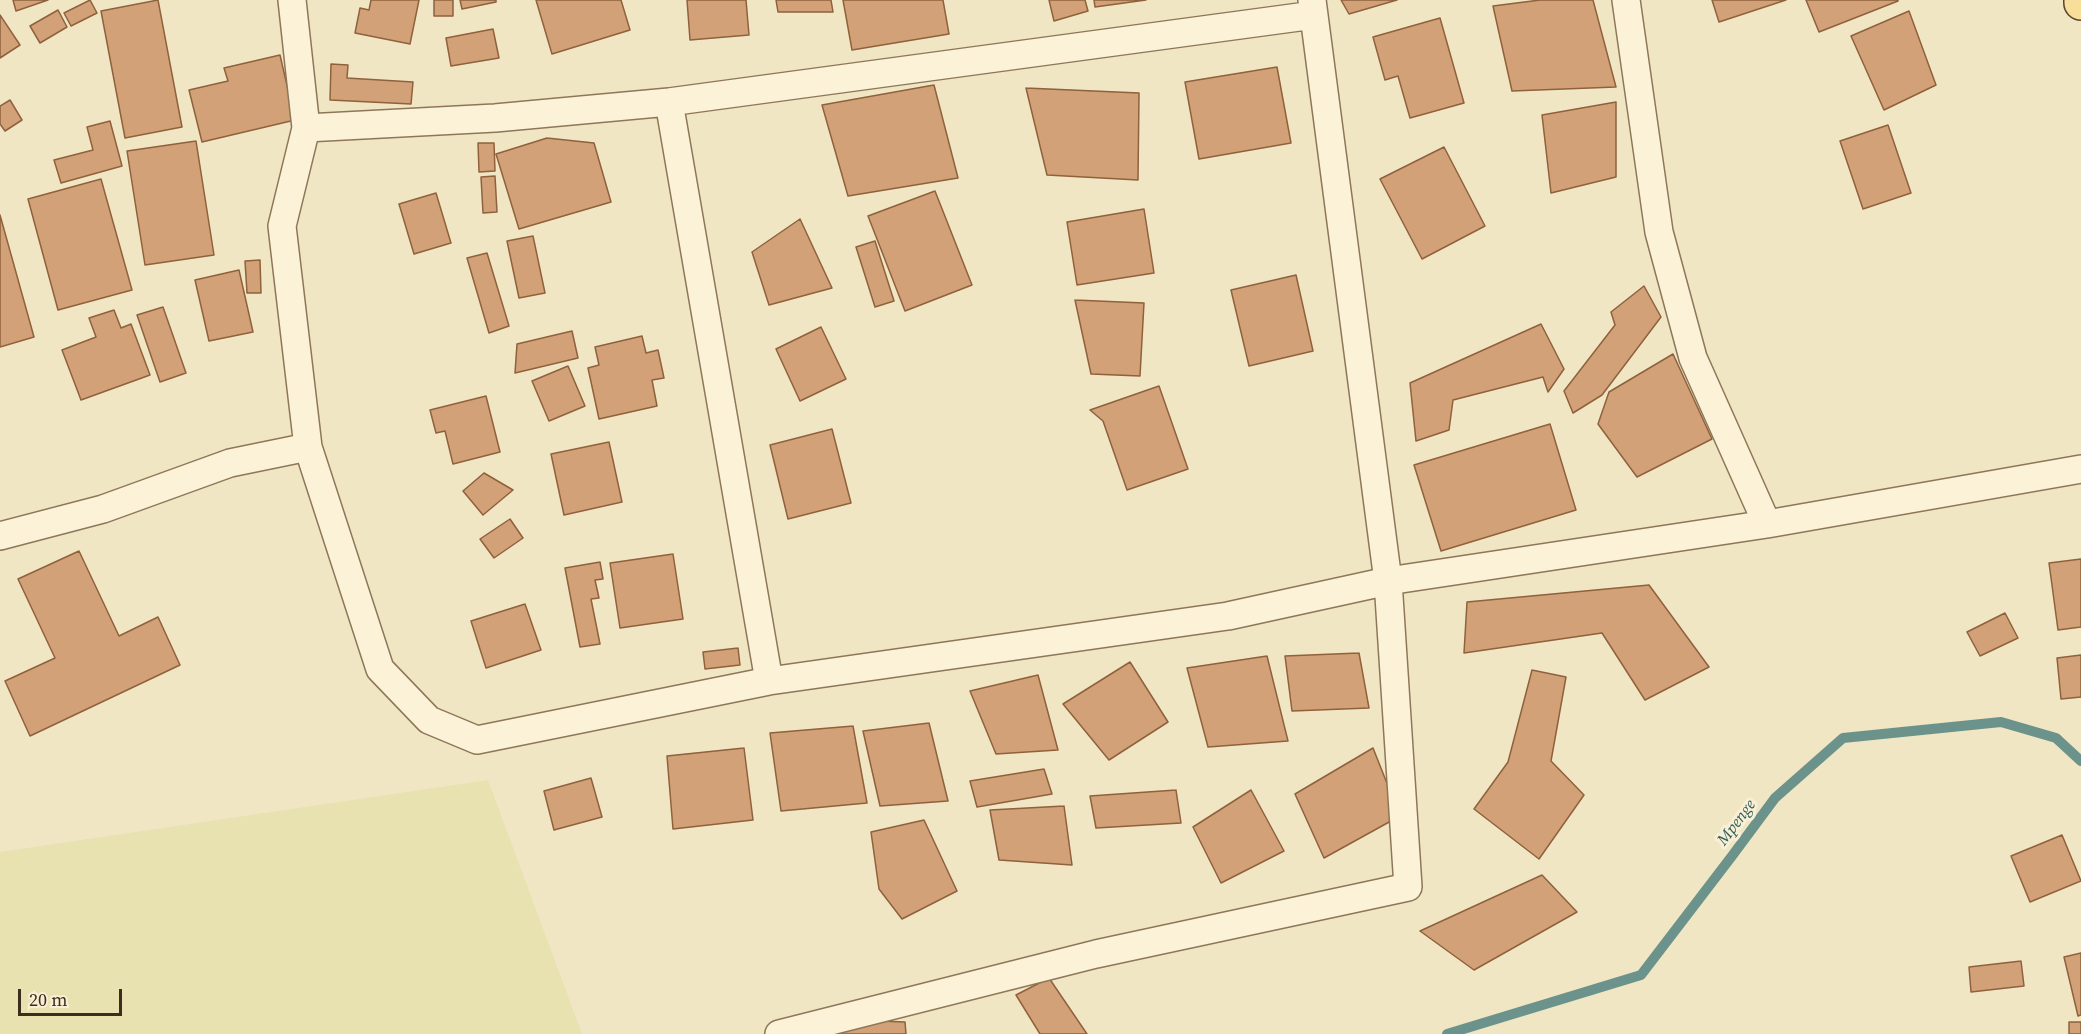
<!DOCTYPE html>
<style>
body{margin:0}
#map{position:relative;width:2081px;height:1034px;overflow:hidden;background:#f1e6c4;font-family:"Source Serif 4",serif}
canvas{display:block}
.scale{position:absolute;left:18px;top:989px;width:104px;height:27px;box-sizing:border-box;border:3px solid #3c2e1e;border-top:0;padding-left:8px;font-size:18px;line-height:21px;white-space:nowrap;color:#3c2e1e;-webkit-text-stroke:4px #f8efd4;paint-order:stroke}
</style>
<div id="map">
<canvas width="2081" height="1034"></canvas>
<div class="scale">20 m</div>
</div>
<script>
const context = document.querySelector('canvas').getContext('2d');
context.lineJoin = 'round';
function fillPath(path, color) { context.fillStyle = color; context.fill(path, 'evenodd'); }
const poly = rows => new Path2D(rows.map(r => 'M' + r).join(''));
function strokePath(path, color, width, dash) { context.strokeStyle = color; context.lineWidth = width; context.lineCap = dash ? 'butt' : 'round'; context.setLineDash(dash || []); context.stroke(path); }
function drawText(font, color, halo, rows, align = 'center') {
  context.font = font + ' "Source Serif 4",serif'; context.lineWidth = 6; context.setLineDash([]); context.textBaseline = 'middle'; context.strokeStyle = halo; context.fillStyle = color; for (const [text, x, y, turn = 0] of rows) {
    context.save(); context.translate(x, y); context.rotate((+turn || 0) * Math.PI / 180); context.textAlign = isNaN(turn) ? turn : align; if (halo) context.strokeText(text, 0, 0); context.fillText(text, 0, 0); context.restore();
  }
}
const farmland = poly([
 [488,780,582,1034,0,1034,0,852]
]);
const stream = poly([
 [1447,1034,1641,975,1732,856,1775,798,1843,738,2001,722,2056,738,2081,761]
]);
const building = poly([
 [13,0,48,0,16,11,13,0],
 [90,0,97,13,71,26,64,13,90,0],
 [158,0,182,127,125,138,101,11,158,0],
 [371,0,419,0,410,44,355,33,360,8,369,10,371,0],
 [434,0,453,0,453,16,434,16,434,0],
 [460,0,496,0,496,2,462,9,460,0],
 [536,0,621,0,630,30,552,54,536,0],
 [687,0,746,0,749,35,690,40,687,0],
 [776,0,831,0,833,12,778,12,776,0],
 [843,0,943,0,949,34,852,50,843,0],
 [1049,0,1085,0,1088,11,1054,21,1049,0],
 [1094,0,1146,0,1095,7,1094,0],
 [1341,0,1397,0,1349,14,1341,0],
 [1540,0,1593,0,1616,87,1512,91,1493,6,1540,0],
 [1712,0,1786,0,1719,22,1712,0],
 [1806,0,1898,0,1898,1,1819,32,1806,0],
 [58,10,67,27,40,43,30,26,58,10],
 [1909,11,1936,85,1884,110,1851,36,1909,11],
 [0,15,20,45,0,58,0,15],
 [1440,18,1464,103,1410,118,1398,76,1385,80,1373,37,1440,18],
 [493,29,499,58,451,66,446,38,493,29],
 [280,55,295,120,202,142,189,90,228,81,224,68,280,55],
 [331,64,348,65,347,78,413,82,411,104,330,100,331,64],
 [1277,67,1291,143,1199,159,1185,82,1277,67],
 [934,85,958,178,848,196,822,105,934,85],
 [1026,88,1139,93,1138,180,1047,175,1026,88],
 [10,100,22,120,5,131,0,124,0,106,10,100],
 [1616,102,1616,177,1551,193,1542,115,1616,102],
 [110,121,122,166,61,183,54,160,93,150,87,127,110,121],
 [1888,125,1911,193,1863,209,1840,141,1888,125],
 [547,138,594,143,611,202,519,229,496,154,547,138],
 [196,141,214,255,145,265,127,151,196,141],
 [478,143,494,143,495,171,479,172,478,143],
 [1444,147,1485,226,1422,259,1380,179,1444,147],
 [495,176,497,212,483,213,481,177,495,176],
 [101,179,132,290,58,310,28,199,101,179],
 [935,191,972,285,905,311,868,216,935,191],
 [436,193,451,243,414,254,399,204,436,193],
 [1144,209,1154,273,1077,285,1067,222,1144,209],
 [0,215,34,337,0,347,0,215],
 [800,219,832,288,769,305,752,252,800,219],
 [533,236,545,293,519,298,507,241,533,236],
 [875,241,894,301,875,307,856,247,875,241],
 [487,253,509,326,489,333,467,258,487,253],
 [260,260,261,293,247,293,245,261,260,260],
 [239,270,253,332,209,341,195,280,239,270],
 [1296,275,1313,351,1249,366,1231,290,1296,275],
 [1644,286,1661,317,1602,395,1573,413,1564,391,1615,325,1611,312,1644,286],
 [1075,300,1144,303,1140,376,1091,374,1075,300],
 [163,307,186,373,160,382,137,315,163,307],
 [114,310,121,328,131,324,150,375,81,400,62,350,96,337,89,318,114,310],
 [1541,324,1564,369,1548,392,1543,377,1453,400,1449,430,1416,441,1410,383,1541,324],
 [821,327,846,379,800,401,776,349,821,327],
 [572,331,578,358,515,373,517,344,572,331],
 [642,336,646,353,658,350,664,378,652,380,657,406,599,419,588,368,599,365,595,347,642,336],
 [1673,354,1712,439,1637,477,1598,424,1609,392,1673,354],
 [568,366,585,406,549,421,532,381,568,366],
 [1159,386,1188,469,1127,490,1103,421,1090,410,1159,386],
 [486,396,500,452,453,464,445,431,436,433,430,410,486,396],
 [1550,424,1576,510,1441,551,1414,465,1550,424],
 [832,429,851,503,788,519,770,445,832,429],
 [609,442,622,502,564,515,551,454,609,442],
 [484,473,513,490,483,515,463,491,484,473],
 [510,519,523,538,494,558,480,539,510,519],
 [79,551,119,636,158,617,180,665,30,736,5,681,55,658,18,579,79,551],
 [673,554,683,619,620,628,610,563,673,554],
 [2081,559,2081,627,2058,630,2049,563,2081,559],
 [600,562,603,579,595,580,599,598,591,599,600,644,580,647,565,568,600,562],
 [1649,585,1709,667,1645,700,1602,633,1464,653,1467,602,1649,585],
 [525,604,541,650,486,668,471,621,525,604],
 [2005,613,2018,638,1980,656,1967,632,2005,613],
 [738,648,740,665,705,669,703,652,738,648],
 [1359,653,1369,708,1292,711,1285,656,1359,653],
 [2081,655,2081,697,2061,699,2057,658,2081,655],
 [1267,656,1288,741,1208,747,1187,668,1267,656],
 [1130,662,1168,722,1109,760,1063,704,1130,662],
 [1532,670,1566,677,1551,761,1584,795,1539,859,1474,809,1508,762,1532,670],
 [1038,675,1058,750,996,754,970,691,1038,675],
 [929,723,948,801,880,806,863,731,929,723],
 [853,726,867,803,781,811,770,733,853,726],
 [744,748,753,820,673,829,667,756,744,748],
 [1373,748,1400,816,1324,858,1295,794,1373,748],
 [1044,769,1052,794,977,807,970,781,1044,769],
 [591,778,602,817,554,830,544,791,591,778],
 [1176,790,1181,823,1096,828,1090,796,1176,790],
 [1251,790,1284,851,1221,883,1193,827,1251,790],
 [1064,806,1072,865,999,860,990,810,1064,806],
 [924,820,957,891,902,919,879,889,871,832,924,820],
 [2062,835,2081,881,2030,902,2011,856,2062,835],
 [1542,875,1577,912,1474,970,1420,931,1542,875],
 [2081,953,2081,1015,2078,1016,2064,957,2081,953],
 [2021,961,2024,986,1971,992,1969,967,2021,961],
 [1049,978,1087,1034,1040,1034,1016,995,1049,978],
 [828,1019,905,1022,906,1034,828,1034,828,1019],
 [2069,1022,2081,1022,2081,1034,2069,1034,2069,1022]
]);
const street = poly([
 [292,0,306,128,282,226,308,447,380,669,429,720,477,740,769,681,1228,616,1388,581,1767,524,2081,469],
 [1626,0,1659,232,1693,358,1767,524],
 [669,102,769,681],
 [306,128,495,118,669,102,1314,15],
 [0,536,103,509,230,463,308,447],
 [779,1034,1096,954,1408,887,1388,581,1312,0]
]);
const primary = poly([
 [2081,0,2081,3]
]);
const waterNames = [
 ["Mpenge",1737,823,-53]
];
fillPath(farmland, '#e8e1b0');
strokePath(stream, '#6b938c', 10);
fillPath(building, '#d2a177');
strokePath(building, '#8f613c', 1.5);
strokePath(street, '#8e7758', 30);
strokePath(primary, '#5b452d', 36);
strokePath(street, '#fbf2d8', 27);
strokePath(primary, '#f7de99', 33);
drawText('italic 16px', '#2c5d5c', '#f8efd4', waterNames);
</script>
